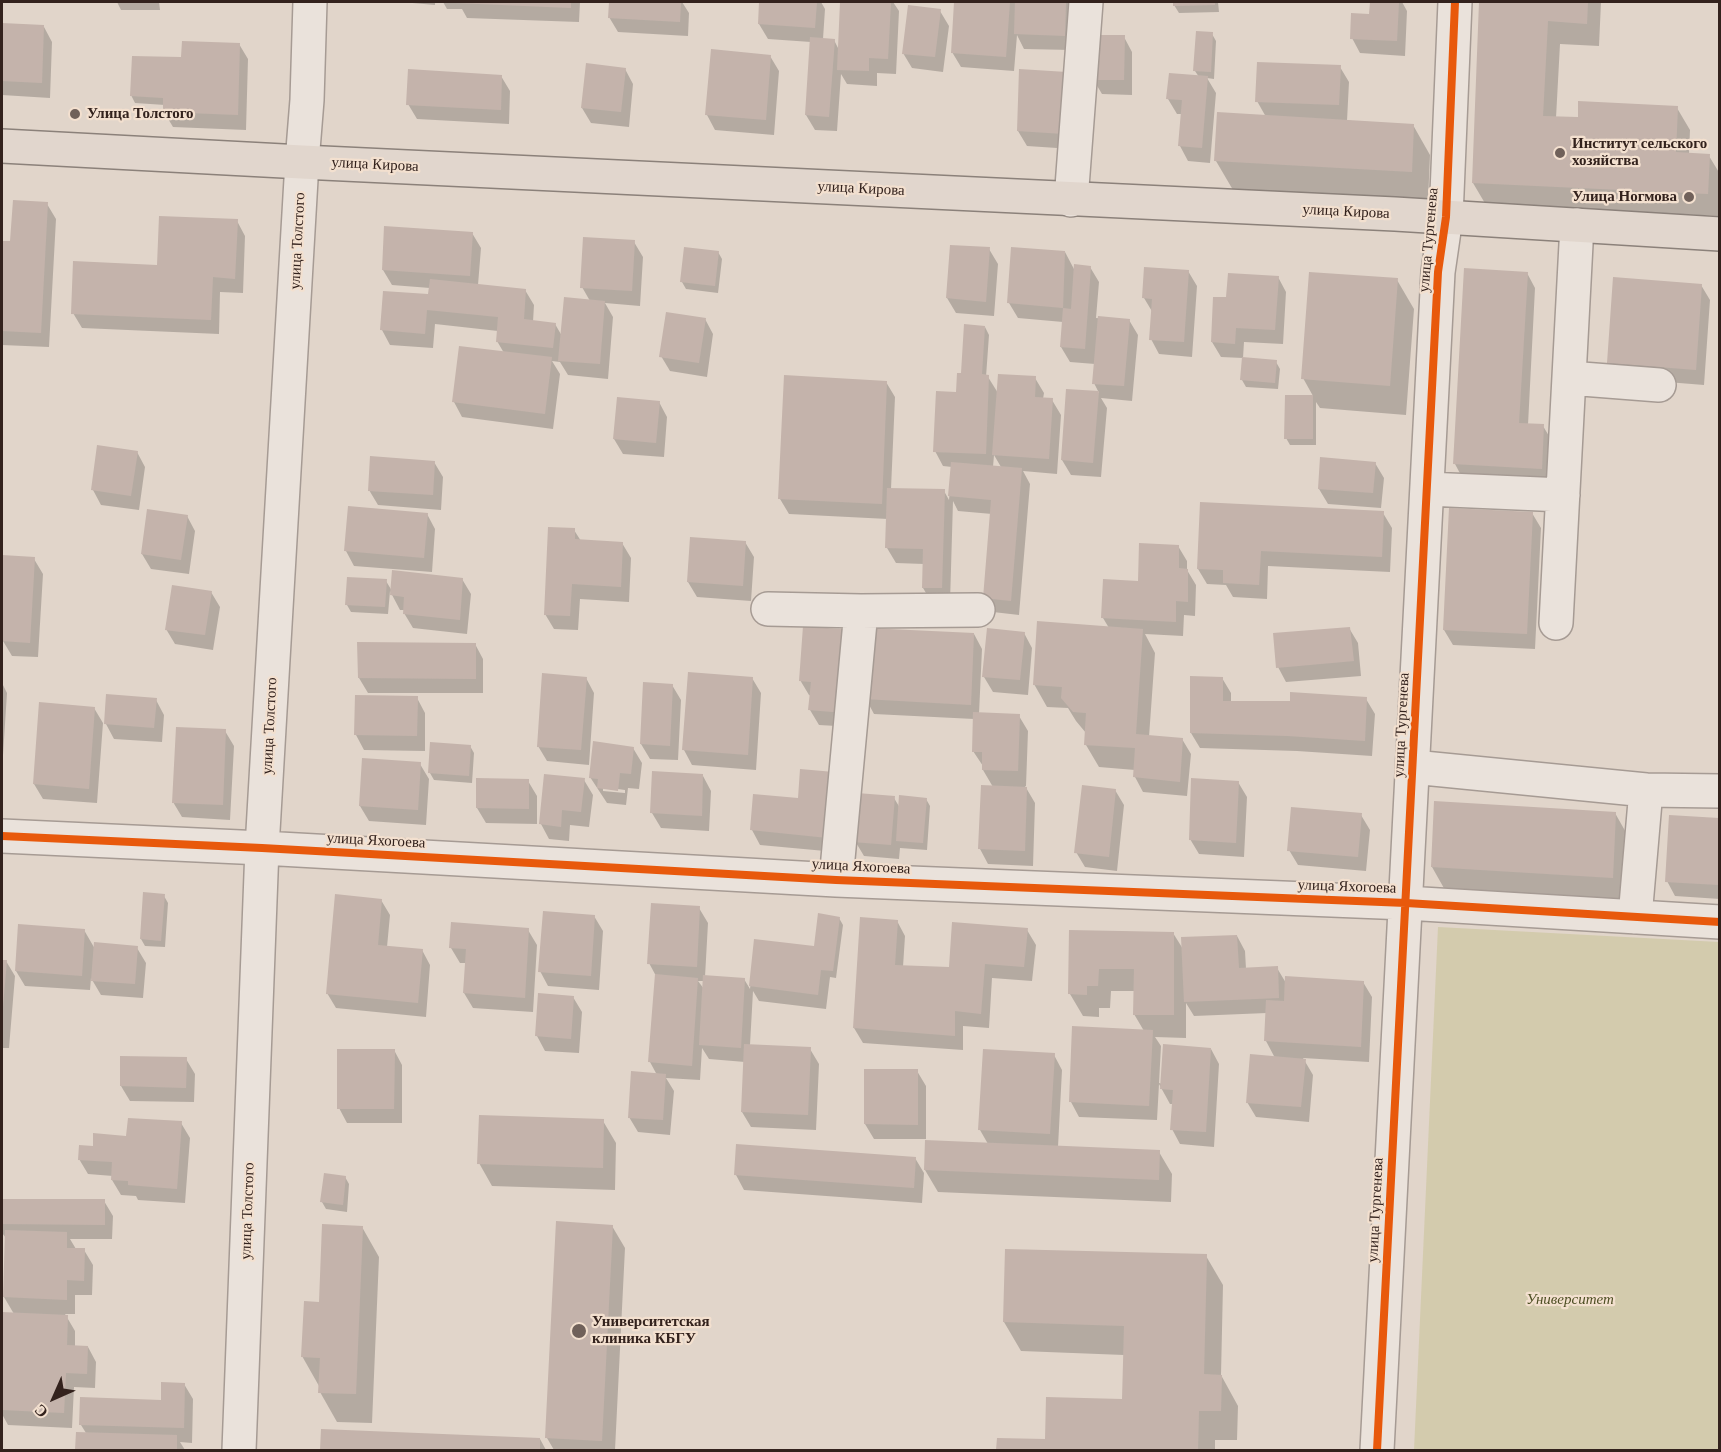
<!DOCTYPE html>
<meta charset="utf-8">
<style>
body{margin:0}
#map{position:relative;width:1721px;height:1452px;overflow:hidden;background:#e1d5ca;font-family:Georgia,serif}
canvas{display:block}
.frame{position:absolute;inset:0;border:3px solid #33221d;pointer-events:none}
.north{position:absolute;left:24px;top:1368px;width:60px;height:60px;-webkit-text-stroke:4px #f3e0cf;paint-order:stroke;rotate:225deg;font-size:16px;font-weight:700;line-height:24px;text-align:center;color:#33221d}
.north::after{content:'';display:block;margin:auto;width:21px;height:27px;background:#33221d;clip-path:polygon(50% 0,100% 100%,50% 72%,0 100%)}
</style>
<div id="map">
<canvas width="1721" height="1452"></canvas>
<div class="frame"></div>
<div class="north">С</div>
</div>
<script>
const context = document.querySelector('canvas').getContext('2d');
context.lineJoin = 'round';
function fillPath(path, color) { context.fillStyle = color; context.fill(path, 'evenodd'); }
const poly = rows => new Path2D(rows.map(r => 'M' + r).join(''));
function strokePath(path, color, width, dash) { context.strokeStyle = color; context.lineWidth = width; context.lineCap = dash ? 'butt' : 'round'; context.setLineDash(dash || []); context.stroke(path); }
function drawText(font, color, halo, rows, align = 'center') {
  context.font = font + ' Georgia,serif'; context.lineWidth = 4.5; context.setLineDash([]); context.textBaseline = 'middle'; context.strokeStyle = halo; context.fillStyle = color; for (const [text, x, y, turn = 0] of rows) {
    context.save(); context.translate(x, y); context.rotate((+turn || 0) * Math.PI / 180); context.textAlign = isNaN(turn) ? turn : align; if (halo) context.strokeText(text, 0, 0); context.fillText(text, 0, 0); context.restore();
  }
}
const green = poly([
 [1438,927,1719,942,1719,1450,1414,1450]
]);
const shadow = poly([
 [117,2,159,2,160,10,121,10],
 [401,2,435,2,435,5],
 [443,2,580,2,579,22,467,18,462,9,447,9],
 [610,2,682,2,689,13,688,36,618,32,609,17],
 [761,2,821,2,825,9,823,39,834,40,839,50,842,2,893,2,899,11,896,74,877,73,877,86,847,84,841,74,837,131,815,130,806,115,811,42,768,39,759,24],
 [956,2,1074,2,1072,50,1024,49,1017,35,1014,71,961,67,952,52],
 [1174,2,1218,2,1219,12,1179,13,1174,5],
 [1371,2,1402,2,1407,11,1405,56,1360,53,1352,38,1370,15],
 [1481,2,1601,2,1599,46,1560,44,1556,118,1579,119,1677,108,1690,130,1689,154,1709,156,1720,174,1720,216,1486,205,1473,183],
 [940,11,949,26,943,72,912,68,903,53],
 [2,24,44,27,52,42,50,98,2,95],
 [1212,34,1216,41,1214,79,1207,78,1216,93,1210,163,1188,161,1180,146,1182,114,1177,114,1168,99,1199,77,1195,71],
 [1124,37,1132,52,1132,95,1102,94,1093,79],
 [239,44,248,59,246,130,173,127,164,112,165,105,135,103,131,95,183,59],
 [770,56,779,71,774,135,715,130,707,115],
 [1340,67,1349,82,1347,121,1413,125,1430,155,1428,201,1233,190,1216,161,1266,117,1257,101],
 [625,69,633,84,629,127,591,123,582,108],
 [1021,71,1072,149,1027,146,1018,131],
 [501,76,510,91,509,124,417,119,408,104],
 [47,204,56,219,49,347,2,345,2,242,12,243],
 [237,221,245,236,243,293,220,292,219,334,82,328,73,313,158,267],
 [472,233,481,248,478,285,525,290,534,305,533,322,555,324,562,336,590,301,582,287,634,242,643,257,640,306,605,303,613,317,608,379,568,375,560,362,552,361,560,374,553,429,462,417,454,402,504,353,497,341,498,331,435,324,433,348,390,345,382,330,429,296,430,288,392,285,383,270],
 [989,249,998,264,994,316,956,313,947,298],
 [718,252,722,259,718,293,686,289,682,282],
 [1065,252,1075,271,1090,267,1099,282,1096,318,1129,320,1138,335,1132,401,1101,398,1107,408,1101,477,1071,475,1062,460,1068,391,1099,393,1094,383,1095,364,1070,362,1061,347,1063,322,1018,318,1009,303],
 [1188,271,1197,286,1192,357,1159,354,1151,339,1153,313,1144,298],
 [1527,273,1535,288,1528,425,1543,426,1552,441,1550,484,1463,479,1455,464],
 [1278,277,1286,292,1283,344,1244,342,1243,358,1221,357,1212,342,1227,299],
 [1397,280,1414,309,1406,415,1320,408,1316,402,1316,445,1290,445,1286,438,1286,397,1313,396,1303,378],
 [1701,285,1710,300,1704,385,1617,378,1609,363],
 [705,319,713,334,707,377,670,371,661,356],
 [985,327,989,335,986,377,988,377,998,393,1035,378,1044,393,1043,399,1052,400,1061,415,1057,474,1023,471,1030,484,1019,615,993,612,985,597,992,514,958,511,953,501,950,603,932,603,923,588,924,564,896,563,887,548,888,519,789,514,780,499,886,382,895,397,891,489,944,491,949,500,952,467,943,466,935,451,964,375],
 [994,455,1001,467,993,467],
 [1276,362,1280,369,1278,389,1246,387,1242,380],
 [659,402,667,417,664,457,623,454,614,439],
 [137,452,145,467,139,510,101,505,93,490],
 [434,462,443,477,441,510,378,505,369,490],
 [1375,463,1384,478,1381,508,1328,504,1319,489],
 [1383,513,1392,528,1390,572,1268,566,1267,599,1233,597,1226,585,1207,584,1198,569],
 [1532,513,1541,528,1535,649,1453,645,1444,630],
 [427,514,435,529,432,572,354,566,346,551],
 [187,516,195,531,189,574,151,569,142,554],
 [574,530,581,541,622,543,631,558,629,602,580,599,578,630,554,629,545,614],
 [745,542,754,557,751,601,697,597,688,582],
 [1178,546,1187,561,1187,570,1196,585,1195,616,1184,615,1183,636,1145,634,1155,653,1149,737,1182,739,1191,754,1187,796,1143,792,1135,777,1135,770,1099,767,1086,745,1086,733,1076,721,1068,708,1047,707,1034,684,1109,628,1103,618],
 [2,557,34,559,43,574,38,657,12,656,3,641,4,631,2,630],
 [462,579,471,594,467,634,413,628,404,613,405,610,400,610,390,591,388,614,351,612,347,605,386,581,392,591],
 [211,592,220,607,213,650,175,644,166,629],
 [804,627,854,727,819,725,810,710,811,696,809,695,800,680],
 [1349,628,1358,643,1361,676,1286,682,1278,667],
 [1024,633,1032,648,1028,695,993,692,984,677],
 [974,634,982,649,979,714,1019,716,1028,731,1026,786,1025,786,1035,803,1033,866,988,864,980,849,993,787,983,770,983,766,973,751,974,719,874,714,866,699],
 [475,644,483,659,483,693,368,693,359,678],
 [586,678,594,693,589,765,547,761,538,746],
 [752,678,761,693,756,770,692,765,684,750],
 [1222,678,1231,693,1231,702,1291,703,1366,699,1375,714,1372,756,1297,751,1200,748,1191,733],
 [2,683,7,693,2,771],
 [672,685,681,700,678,760,650,759,641,744],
 [417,698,425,713,425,751,364,750,356,735],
 [156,700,164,715,162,742,114,739,106,724],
 [94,708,103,723,97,803,43,799,34,784],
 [225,731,234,746,230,820,182,817,173,802],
 [470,746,474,753,472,783,434,780,430,773],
 [633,748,642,763,639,789,628,788,626,805,607,803,590,777],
 [603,787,625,790,625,793,603,791],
 [420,764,429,779,426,825,369,821,360,806],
 [703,776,711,791,709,831,661,828,652,813],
 [584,780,593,795,589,827,570,825,569,841,549,839,541,824],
 [528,781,537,796,537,824,486,823,477,808],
 [1238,782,1247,797,1244,857,1199,854,1190,839],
 [1115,790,1124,805,1117,871,1085,867,1076,852],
 [894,798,900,808,926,799,930,806,927,850,900,848,899,859,864,856,855,841],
 [799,799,836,852,760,845,752,830],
 [1615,813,1628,836,1625,900,1445,890,1432,867],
 [1361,815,1370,830,1366,871,1298,865,1289,850],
 [1670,816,1720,819,1720,899,1675,896,1667,881],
 [164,896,168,903,165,947,145,946,141,939],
 [381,900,390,915,387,947,422,950,430,965,426,1017,336,1008,327,993],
 [699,908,708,923,705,977,744,979,750,989,755,941,816,948,839,918,843,925,836,978,830,977,826,1009,759,1001,753,991,750,1045,810,1049,819,1064,816,1130,751,1127,742,1112,745,1062,709,1059,702,1048,700,1080,666,1078,674,1091,670,1135,638,1132,629,1117,657,1075,650,1062,656,976,649,963],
 [698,981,704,981,704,989],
 [594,916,603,931,599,990,548,986,540,971],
 [897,921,905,936,903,967,950,969,1027,930,1036,945,1032,981,992,978,989,1028,963,1026,963,1050,863,1043,854,1028],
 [84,930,95,949,137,948,146,963,143,998,101,995,91,978,90,990,25,986,16,971],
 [528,930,537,945,533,1012,473,1008,464,993,467,963,460,963,451,948],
 [1070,932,1173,933,1183,949,1237,936,1245,951,1246,969,1277,968,1286,983,1363,982,1372,997,1369,1062,1303,1058,1313,1075,1309,1122,1256,1117,1247,1102,1275,1058,1266,1041,1267,1013,1194,1016,1186,1003,1186,1038,1155,1037,1161,1046,1159,1083,1162,1084,1211,1049,1219,1064,1214,1147,1180,1144,1172,1129,1173,1104,1170,1104,1159,1084,1157,1120,1079,1117,1071,1102,1144,1031,1134,1014,1135,991,1111,991,1110,1008,1099,1008,1099,1017,1083,1016,1070,994],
 [2,961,6,961,15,976,9,1048,2,1048],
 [573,997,582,1012,579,1053,545,1051,537,1036],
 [394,1050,402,1065,402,1123,347,1123,339,1108],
 [1054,1055,1062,1070,1058,1147,1159,1152,1172,1174,1171,1202,938,1192,925,1170,988,1144,980,1130],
 [186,1059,195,1074,194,1102,130,1101,121,1086],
 [917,1071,926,1086,926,1139,874,1139,865,1124],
 [603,1121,616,1143,615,1190,492,1186,479,1163],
 [181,1123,190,1138,185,1203,138,1200,136,1196,121,1195,112,1180,113,1176,88,1174,79,1159,94,1147],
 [915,1158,924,1173,922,1203,744,1190,736,1175],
 [345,1177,349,1184,347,1212,326,1209,322,1202],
 [2,1200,104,1201,113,1216,112,1239,70,1239,76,1249,84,1250,93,1265,92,1295,75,1295,75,1314,65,1314,75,1331,75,1347,88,1347,96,1362,95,1388,74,1387,72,1428,8,1425,2,1414,3,1314,14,1314,4,1297,6,1238,2,1233],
 [612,1226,625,1248,615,1450,554,1450,547,1438],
 [362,1227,379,1257,372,1423,337,1422,320,1392,319,1386,302,1356,320,1304],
 [1206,1256,1223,1285,1221,1375,1238,1406,1237,1440,1215,1440,1215,1450,998,1450,998,1439,1046,1441,1123,1401,1124,1355,1021,1351,1004,1322],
 [184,1384,193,1399,192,1443,180,1442,185,1450,179,1450,179,1449,176,1449,176,1450,77,1450,77,1433,86,1433,81,1425,162,1401],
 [323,1430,540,1439,546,1450,322,1450]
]);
const building = poly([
 [456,2,571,2,571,8,456,3],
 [609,2,681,2,680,22,608,18],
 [759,2,817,2,815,28,758,24],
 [840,2,891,2,888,59,869,58,869,71,837,70],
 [954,2,1010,2,1006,57,951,53],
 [1015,2,1066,2,1065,36,1014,34],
 [1173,2,1215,2,1215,5,1173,6],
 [1370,2,1399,2,1397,41,1350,39,1351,13,1369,14],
 [1479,2,1588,2,1587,24,1548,21,1543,116,1578,117,1578,101,1678,106,1676,152,1710,154,1708,194,1472,183],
 [908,5,941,9,935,57,902,54],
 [2,23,44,25,42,83,2,81],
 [1196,31,1213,32,1211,72,1193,71],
 [1092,35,1125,35,1124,80,1092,80],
 [810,37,835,39,829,117,805,115],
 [182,41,240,43,238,115,163,112,163,98,130,96,132,56,181,57],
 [711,49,771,55,766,120,705,115],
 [1257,62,1341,65,1339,105,1255,102],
 [586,63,626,68,621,112,581,108],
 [408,69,502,75,501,110,406,105],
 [1019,69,1067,72,1064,134,1017,131],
 [1169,73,1208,76,1202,148,1178,146,1182,100,1166,99],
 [1217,112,1414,124,1412,172,1214,161],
 [13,200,48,202,41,333,2,331,2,241,10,241],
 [159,216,238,219,235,279,213,277,211,320,71,314,73,261,157,265],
 [384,226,473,232,470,276,382,270],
 [583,237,635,240,632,291,580,288],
 [950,245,990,247,986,302,946,298],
 [684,247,719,251,715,286,680,282],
 [1011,247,1065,251,1063,308,1007,303],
 [1074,264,1091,266,1085,349,1060,347,1063,308,1071,309],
 [1144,267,1189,270,1184,342,1149,340,1152,299,1142,298],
 [1464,268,1528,272,1519,423,1544,424,1542,469,1453,464],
 [1309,272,1398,278,1390,386,1301,379],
 [1228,273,1279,276,1275,330,1236,328,1235,344,1211,342,1213,297,1226,297],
 [1613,277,1702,284,1696,370,1607,363],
 [430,279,526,289,524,319,556,323,553,348,496,342,498,317,427,310,425,334,380,330,383,291,428,294],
 [564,297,605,301,600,364,558,361],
 [666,312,706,318,699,363,659,357],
 [1098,316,1130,319,1124,386,1092,384],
 [964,324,985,326,982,374,989,375,986,454,933,452,936,391,956,392,957,373,961,373],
 [459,346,552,357,545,414,452,402],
 [1242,357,1277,360,1275,383,1240,380],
 [998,374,1036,376,1035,397,1053,398,1049,459,992,455],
 [784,375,887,381,882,504,778,499],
 [1066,389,1099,391,1093,463,1061,460],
 [1285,395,1313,395,1313,439,1284,439],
 [617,397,660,401,656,443,613,439],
 [97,445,138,451,131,496,91,490],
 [370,456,435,461,433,495,368,491],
 [1320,457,1376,462,1373,493,1318,489],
 [951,462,1022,468,1011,601,983,598,991,500,948,496],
 [887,488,945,489,942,588,922,588,923,549,885,548],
 [1200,502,1384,511,1382,557,1261,551,1259,585,1223,583,1223,570,1197,569],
 [348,506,428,513,424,558,344,551],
 [1449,508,1533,512,1527,634,1443,630],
 [147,509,188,515,181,560,141,554],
 [548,527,575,528,575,539,623,542,621,587,572,584,570,616,544,615],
 [690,537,746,541,743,586,687,582],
 [1139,543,1179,545,1179,568,1188,569,1188,602,1176,601,1176,622,1101,618,1103,579,1138,581],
 [2,555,35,557,30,643,2,641,3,616,2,616],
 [392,570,463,578,460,620,403,614,404,597,390,595],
 [347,577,387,579,385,607,345,605],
 [172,585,212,591,205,635,165,630],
 [1037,621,1143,629,1136,734,1183,738,1180,782,1133,777,1135,748,1084,745,1086,713,1073,712,1061,698,1062,687,1033,685],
 [803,626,852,630,846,713,808,710,811,682,799,681],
 [1350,627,1354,661,1276,668,1273,633],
 [868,628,974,633,971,705,864,699],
 [987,628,1025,632,1020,680,982,677],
 [357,642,476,643,476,679,358,678],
 [688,672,753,677,748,755,682,750],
 [542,673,587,677,581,750,537,747],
 [1190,676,1223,677,1223,701,1290,701,1290,692,1367,697,1365,741,1288,736,1190,733],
 [643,682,673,684,670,746,640,744],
 [106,694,157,698,154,728,104,724],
 [355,695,418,696,417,736,354,735],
 [39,702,95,707,89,789,33,784],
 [973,712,1020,714,1018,771,982,770,982,752,972,752],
 [176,727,226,729,223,805,172,803],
 [593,741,634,747,631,774,620,773,618,791,597,788,598,779,589,778],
 [430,742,471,745,469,776,428,773],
 [362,758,421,762,418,810,359,806],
 [800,769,834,772,828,838,750,830,753,794,798,798],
 [652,771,703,774,702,816,650,813],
 [544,774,585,778,581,812,562,810,561,827,539,824],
 [476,778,529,779,529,809,476,808],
 [1191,778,1239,781,1236,843,1189,840],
 [981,785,1027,787,1025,851,978,849],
 [1082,785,1116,789,1109,857,1074,853],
 [857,793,895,796,891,845,853,842],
 [899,795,927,798,923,843,896,841],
 [1434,801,1616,812,1613,878,1431,867],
 [1291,807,1362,813,1358,857,1287,851],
 [1669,815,1719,818,1719,885,1665,882],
 [143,892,165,894,161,941,140,939],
 [335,894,382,899,378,945,423,949,418,1003,326,994],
 [651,903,700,906,697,967,647,964],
 [543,911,595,915,591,976,538,972],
 [818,913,840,917,833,971,821,970,818,995,749,986,754,939,814,946],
 [860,917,898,920,895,965,949,967,952,922,1028,928,1024,967,985,964,981,1014,955,1011,955,1036,853,1028],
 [451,922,529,928,525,998,463,993,466,949,449,948],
 [18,924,85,929,82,976,15,971],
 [1069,930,1174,932,1174,1015,1133,1015,1134,969,1099,969,1098,986,1087,986,1087,995,1068,994],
 [1237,935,1239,968,1278,966,1279,998,1184,1002,1181,937],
 [94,942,138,946,135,984,91,981],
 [2,960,7,960,3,1006,2,1005],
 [655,974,698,978,692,1066,648,1062],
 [703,975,745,978,741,1048,699,1045],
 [1285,976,1364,981,1361,1047,1264,1041,1266,1000,1284,1001],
 [538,993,574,996,571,1039,535,1036],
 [1072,1026,1153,1030,1149,1106,1069,1102],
 [744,1044,811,1047,808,1115,741,1112],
 [1163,1044,1211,1048,1206,1132,1170,1130,1173,1090,1160,1089],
 [337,1049,395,1049,394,1109,337,1109],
 [983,1049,1055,1053,1050,1134,978,1130],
 [1250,1054,1306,1059,1301,1107,1246,1103],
 [120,1056,187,1057,186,1088,120,1086],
 [864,1069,918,1069,918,1125,864,1124],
 [631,1071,666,1074,663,1120,628,1118],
 [479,1115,604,1119,603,1168,477,1164],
 [128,1118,182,1121,177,1189,128,1185,128,1181,111,1180,112,1162,78,1160,79,1145,93,1146,93,1133,126,1136],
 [925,1140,1160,1150,1159,1180,924,1170],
 [736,1144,916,1157,914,1188,734,1175],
 [324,1173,346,1176,343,1205,320,1202],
 [2,1199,105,1199,105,1225,2,1224],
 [556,1221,613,1225,602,1441,545,1438],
 [322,1224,363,1226,356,1394,318,1393,320,1358,301,1357,304,1301,319,1302],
 [5,1230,67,1232,67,1248,85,1248,84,1281,67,1280,67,1300,3,1297],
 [1005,1249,1207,1254,1204,1374,1222,1375,1221,1411,1199,1411,1198,1450,996,1450,997,1438,1045,1439,1046,1397,1122,1399,1124,1326,1003,1322],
 [2,1312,68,1315,67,1345,88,1346,87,1374,66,1373,64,1413,2,1410],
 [161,1382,185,1383,184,1428,79,1425,80,1397,161,1400],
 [321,1429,540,1438,540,1450,320,1450],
 [76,1432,177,1435,177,1450,75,1450]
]);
const minor = poly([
 [1071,200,1086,2],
 [1569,378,1659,385],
 [1427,489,1563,495],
 [768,609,861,611,836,880],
 [861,611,978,610],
 [1556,623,1577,225],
 [1413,767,1646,790],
 [2,836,262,848,836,880,1406,903,1720,922],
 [1635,917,1646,790,1720,791],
 [239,1450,262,848,302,162,307,100,310,2],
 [1377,1450,1438,272,1446,217,1455,2]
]);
const major = poly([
 [2,146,302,162,1395,214,1720,234]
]);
const cycleway = poly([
 [2,836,262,848,836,880,1406,903,1720,922],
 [1377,1450,1438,272,1446,217,1455,2]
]);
const markers = [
 [75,114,6,"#70615a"],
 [1560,153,6,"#70615a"],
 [1689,197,6,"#70615a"],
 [579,1331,8,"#70615a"]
];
const poiNames = [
 ["Улица Толстого",87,114],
 ["Институт сельского",1572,144],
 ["хозяйства",1572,161],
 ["Улица Ногмова",1677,197,"right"],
 ["Университетская",592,1322],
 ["клиника КБГУ",592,1339]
];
const streetNames = [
 ["улица Кирова",375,165,3],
 ["улица Кирова",861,189,3],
 ["улица Кирова",1346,212,3],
 ["улица Тургенева",1429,240,-85],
 ["улица Толстого",298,241,-87],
 ["улица Тургенева",1402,725,-87],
 ["улица Толстого",270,726,-87],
 ["улица Яхогоева",376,841,3],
 ["улица Яхогоева",861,867,3],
 ["улица Яхогоева",1347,887,2],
 ["улица Тургенева",1376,1210,-87],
 ["улица Толстого",248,1211,-88]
];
const parkNames = [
 ["Университет",1570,1300]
];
fillPath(green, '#d3cbad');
fillPath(shadow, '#0003');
fillPath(building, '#c4b3ab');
strokePath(minor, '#a69b94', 36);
strokePath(major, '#8b817a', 36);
strokePath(minor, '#eae2db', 33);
strokePath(major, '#e1d6cd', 33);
strokePath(cycleway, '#e8590c', 8);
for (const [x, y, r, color] of markers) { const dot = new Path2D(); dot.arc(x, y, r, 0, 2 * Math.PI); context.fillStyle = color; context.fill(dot); strokePath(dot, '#f3e0cf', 2); }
drawText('bold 15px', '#33221d', '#f3e0cf', poiNames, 'left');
drawText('15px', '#33221d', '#f3e0cf', streetNames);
drawText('italic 15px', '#4e4f24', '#f3e0cf', parkNames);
</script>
